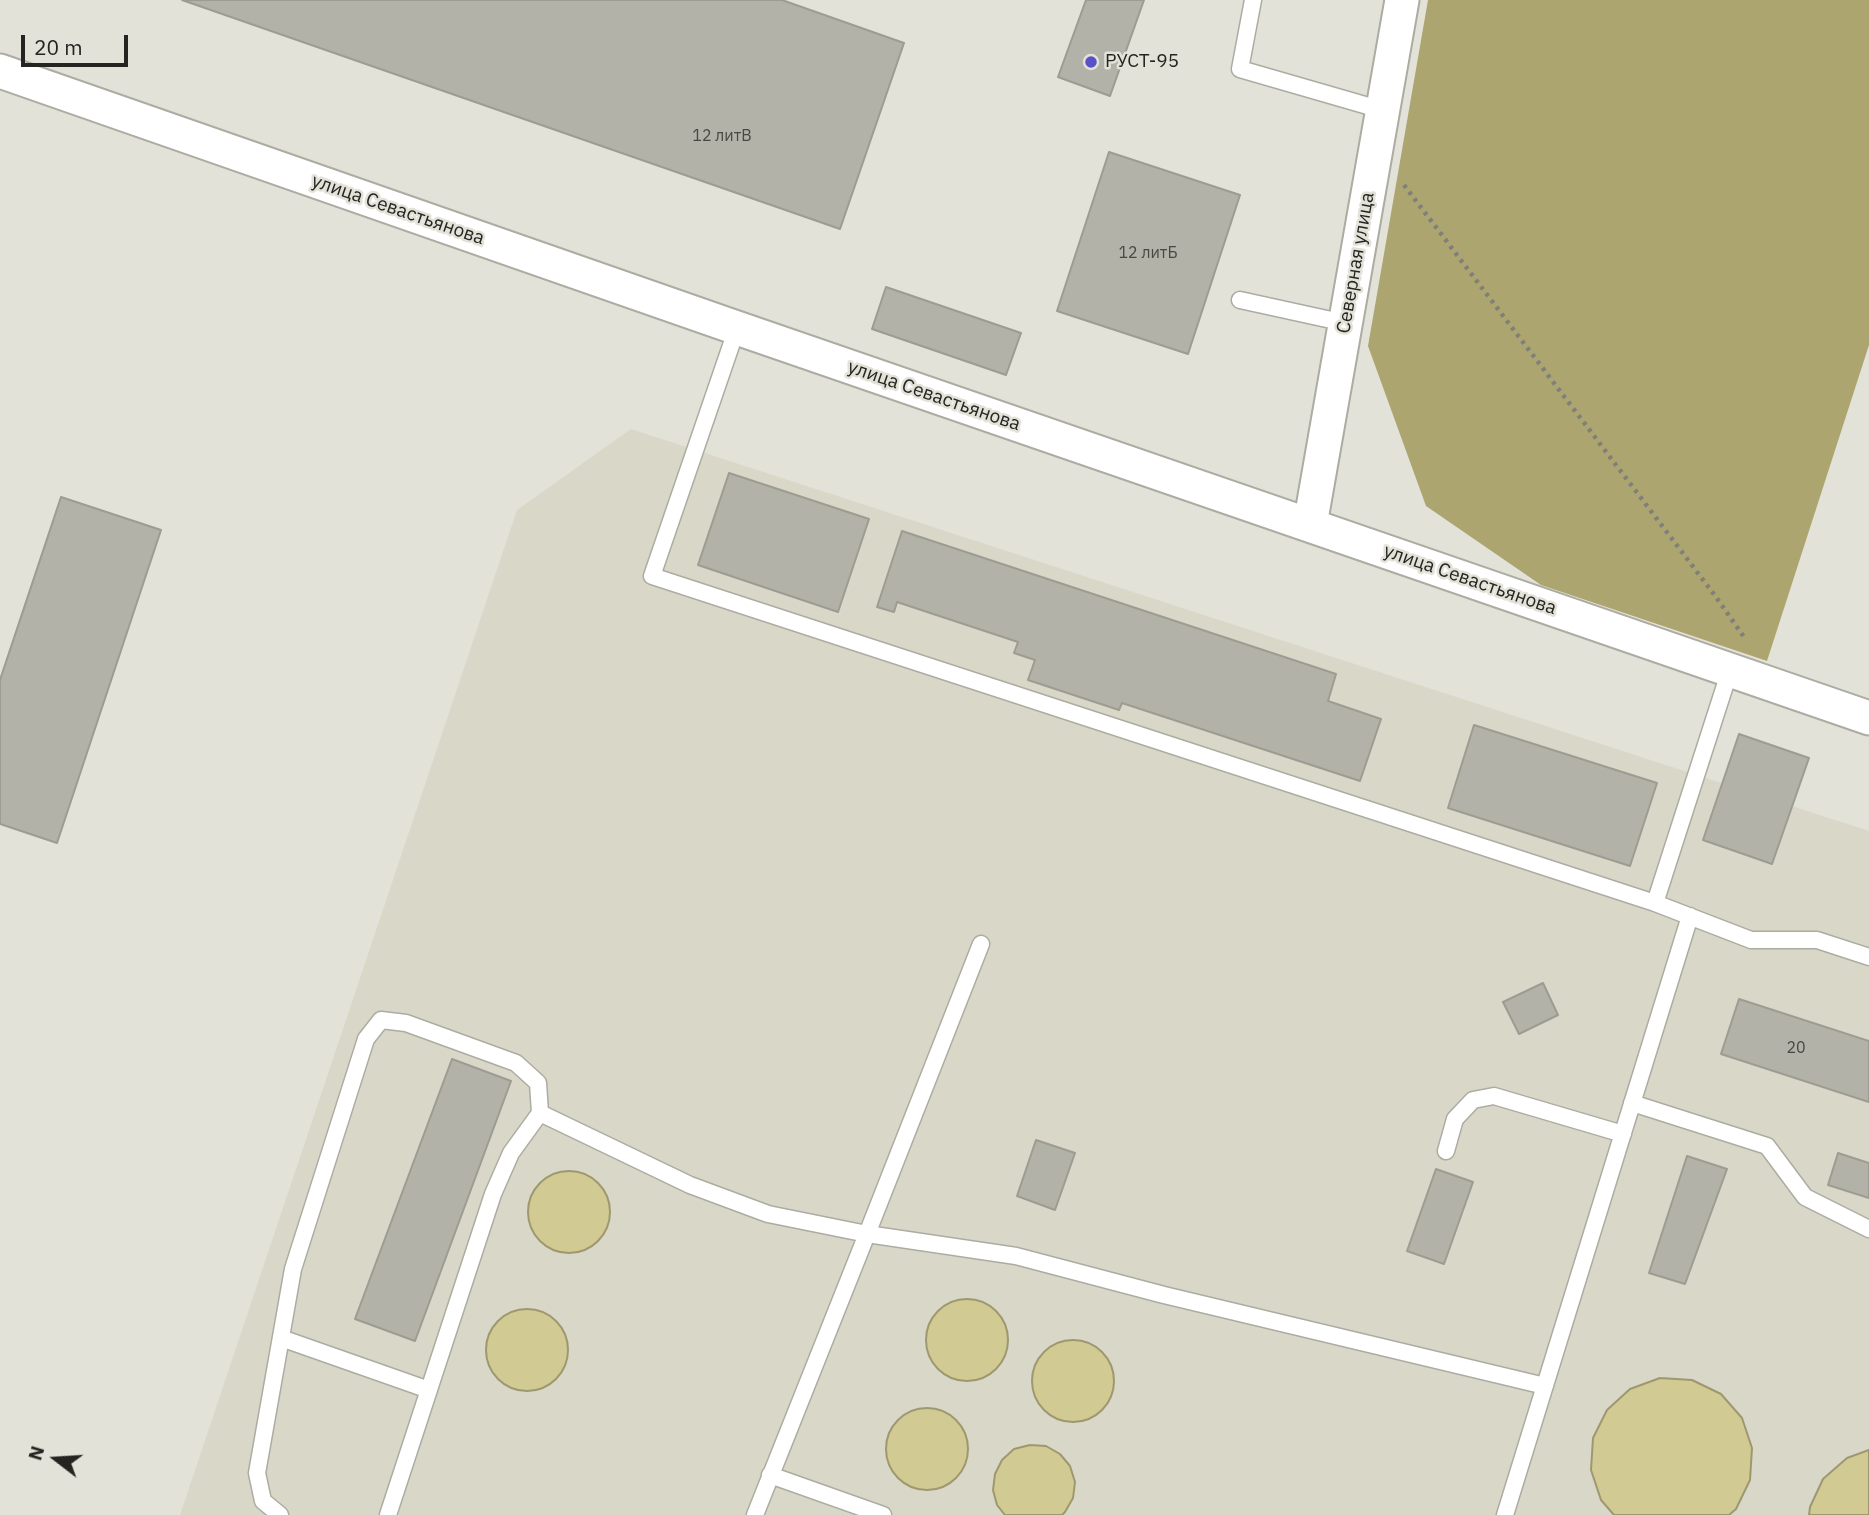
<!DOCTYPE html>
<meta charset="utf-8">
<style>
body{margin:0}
#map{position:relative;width:1869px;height:1515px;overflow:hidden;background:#e3e2d8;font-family:"IBM Plex Sans",sans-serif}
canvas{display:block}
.north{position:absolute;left:21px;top:1424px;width:70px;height:70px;-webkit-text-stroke:5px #e3e2d8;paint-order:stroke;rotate:287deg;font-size:19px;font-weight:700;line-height:28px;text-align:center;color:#252421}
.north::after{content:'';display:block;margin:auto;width:24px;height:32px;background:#252421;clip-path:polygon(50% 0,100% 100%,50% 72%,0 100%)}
.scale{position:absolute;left:21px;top:35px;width:107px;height:32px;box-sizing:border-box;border:4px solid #252421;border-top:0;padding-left:9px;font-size:21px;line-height:24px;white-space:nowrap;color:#252421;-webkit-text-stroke:5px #e3e2d8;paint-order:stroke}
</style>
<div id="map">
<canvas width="1869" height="1515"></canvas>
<div class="north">N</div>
<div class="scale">20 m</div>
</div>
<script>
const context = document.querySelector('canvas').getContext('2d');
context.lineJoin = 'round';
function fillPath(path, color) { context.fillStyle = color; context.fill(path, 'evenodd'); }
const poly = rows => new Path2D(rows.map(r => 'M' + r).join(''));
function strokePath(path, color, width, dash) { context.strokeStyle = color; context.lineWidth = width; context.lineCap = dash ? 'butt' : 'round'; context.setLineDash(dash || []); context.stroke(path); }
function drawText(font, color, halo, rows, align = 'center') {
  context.font = font + ' "IBM Plex Sans",sans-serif'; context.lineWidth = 5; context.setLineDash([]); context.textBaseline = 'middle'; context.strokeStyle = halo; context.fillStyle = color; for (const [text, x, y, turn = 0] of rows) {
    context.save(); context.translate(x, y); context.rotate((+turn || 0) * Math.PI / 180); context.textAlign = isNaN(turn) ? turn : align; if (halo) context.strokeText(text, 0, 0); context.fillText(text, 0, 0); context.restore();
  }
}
const built = poly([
 [631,429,1869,831,1869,1515,180,1515,517,510]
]);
const forest = poly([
 [1428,0,1869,0,1869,345,1767,661,1541,585,1426,506,1368,346]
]);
const water = poly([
 '528 1212a41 41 0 1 1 82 0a41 41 0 1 1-82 0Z',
 '926 1340a41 41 0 1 1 82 0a41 41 0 1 1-82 0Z',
 '486 1350a41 41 0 1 1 82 0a41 41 0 1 1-82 0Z',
 '1032 1381a41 41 0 1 1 82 0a41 41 0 1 1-82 0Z',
 [1660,1378,1692,1380,1721,1394,1742,1418,1752,1448,1750,1480,1736,1509,1729,1515,1614,1515,1601,1500,1591,1470,1593,1438,1607,1410,1630,1389,1660,1378],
 '886 1449a41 41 0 1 1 82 0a41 41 0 1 1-82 0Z',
 [1030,1445,1046,1446,1060,1454,1070,1466,1075,1482,1073,1498,1065,1512,1062,1515,1005,1515,997,1505,993,1490,995,1474,1002,1460,1014,1449,1030,1445],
 [1869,1450,1869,1515,1809,1515,1810,1507,1823,1479,1847,1458,1869,1450]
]);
const building = poly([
 [182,0,782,0,904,43,840,229,182,0],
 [1086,0,1144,0,1110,96,1058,77,1086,0],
 [1109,152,1240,195,1188,354,1057,311,1109,152],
 [886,287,1021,333,1006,375,872,329,886,287],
 [729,473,869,519,838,612,698,565,729,473],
 [61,497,161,530,57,843,0,824,0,680,61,497],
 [902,531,1336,674,1328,701,1381,719,1360,781,1122,703,1119,710,1028,680,1035,660,1014,653,1018,642,897,602,894,612,877,607,902,531],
 [1474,725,1657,783,1630,866,1448,808,1474,725],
 [1739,734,1809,758,1772,864,1703,840,1739,734],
 [1543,983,1558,1015,1519,1034,1503,1002,1543,983],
 [1739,999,1869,1041,1869,1102,1721,1054,1739,999],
 [452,1059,511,1081,415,1341,355,1319,452,1059],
 [1036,1140,1075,1153,1055,1210,1017,1196,1036,1140],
 [1838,1153,1869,1163,1869,1198,1828,1185,1838,1153],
 [1687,1156,1727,1169,1685,1284,1649,1273,1687,1156],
 [1436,1169,1473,1182,1444,1264,1407,1251,1436,1169]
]);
const path = poly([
 [1404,185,1716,597,1744,637]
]);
const lane = poly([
 [1253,0,1240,69,1382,110],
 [1240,300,1345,323],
 [737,328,652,576,1655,903,1751,940,1817,940,1869,957],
 [1655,903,1730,670],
 [1632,1103,1767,1146,1805,1197,1869,1229],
 [1446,1151,1455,1119,1473,1100,1494,1096,1623,1134],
 [281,1338,429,1390],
 [770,1475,883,1515],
 [280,1515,263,1501,257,1473,293,1269,366,1039,381,1020,406,1023,516,1063,538,1083,540,1113,690,1185,768,1214,867,1234,1016,1256,1164,1295,1545,1386],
 [388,1515,493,1194,511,1153,540,1113],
 [755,1515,867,1234,981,944],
 [1505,1515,1690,916]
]);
const street = poly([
 [0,71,737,328,1869,718],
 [1310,525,1402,0]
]);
const markers = [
 [1091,62,7,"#5951c9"]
];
const numberNames = [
 ["12 литВ",722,136],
 ["12 литБ",1148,253],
 ["20",1796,1048]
];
const poiNames = [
 ["РУСТ-95",1105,62]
];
const streetNames = [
 ["улица Севастьянова",398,210,19],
 ["Северная улица",1356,263,-80],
 ["улица Севастьянова",934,396,19],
 ["улица Севастьянова",1470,580,19]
];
fillPath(built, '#d9d7c7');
fillPath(forest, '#aca56f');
fillPath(water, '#d2ca93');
strokePath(water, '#9e9871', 2);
fillPath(building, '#b3b2a8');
strokePath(building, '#9d9c92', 2);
strokePath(lane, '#adaca2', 19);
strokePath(street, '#adaca2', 37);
strokePath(path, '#807f78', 4.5, [3.5, 5]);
strokePath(lane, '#fff', 16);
strokePath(street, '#fff', 33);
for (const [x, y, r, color] of markers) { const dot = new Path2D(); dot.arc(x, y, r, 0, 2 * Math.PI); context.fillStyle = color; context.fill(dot); strokePath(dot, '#e3e2d8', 2.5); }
drawText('16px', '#484843', null, numberNames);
drawText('19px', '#252421', '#e3e2d8', poiNames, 'left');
drawText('19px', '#252421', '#e3e2d8', streetNames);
</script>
